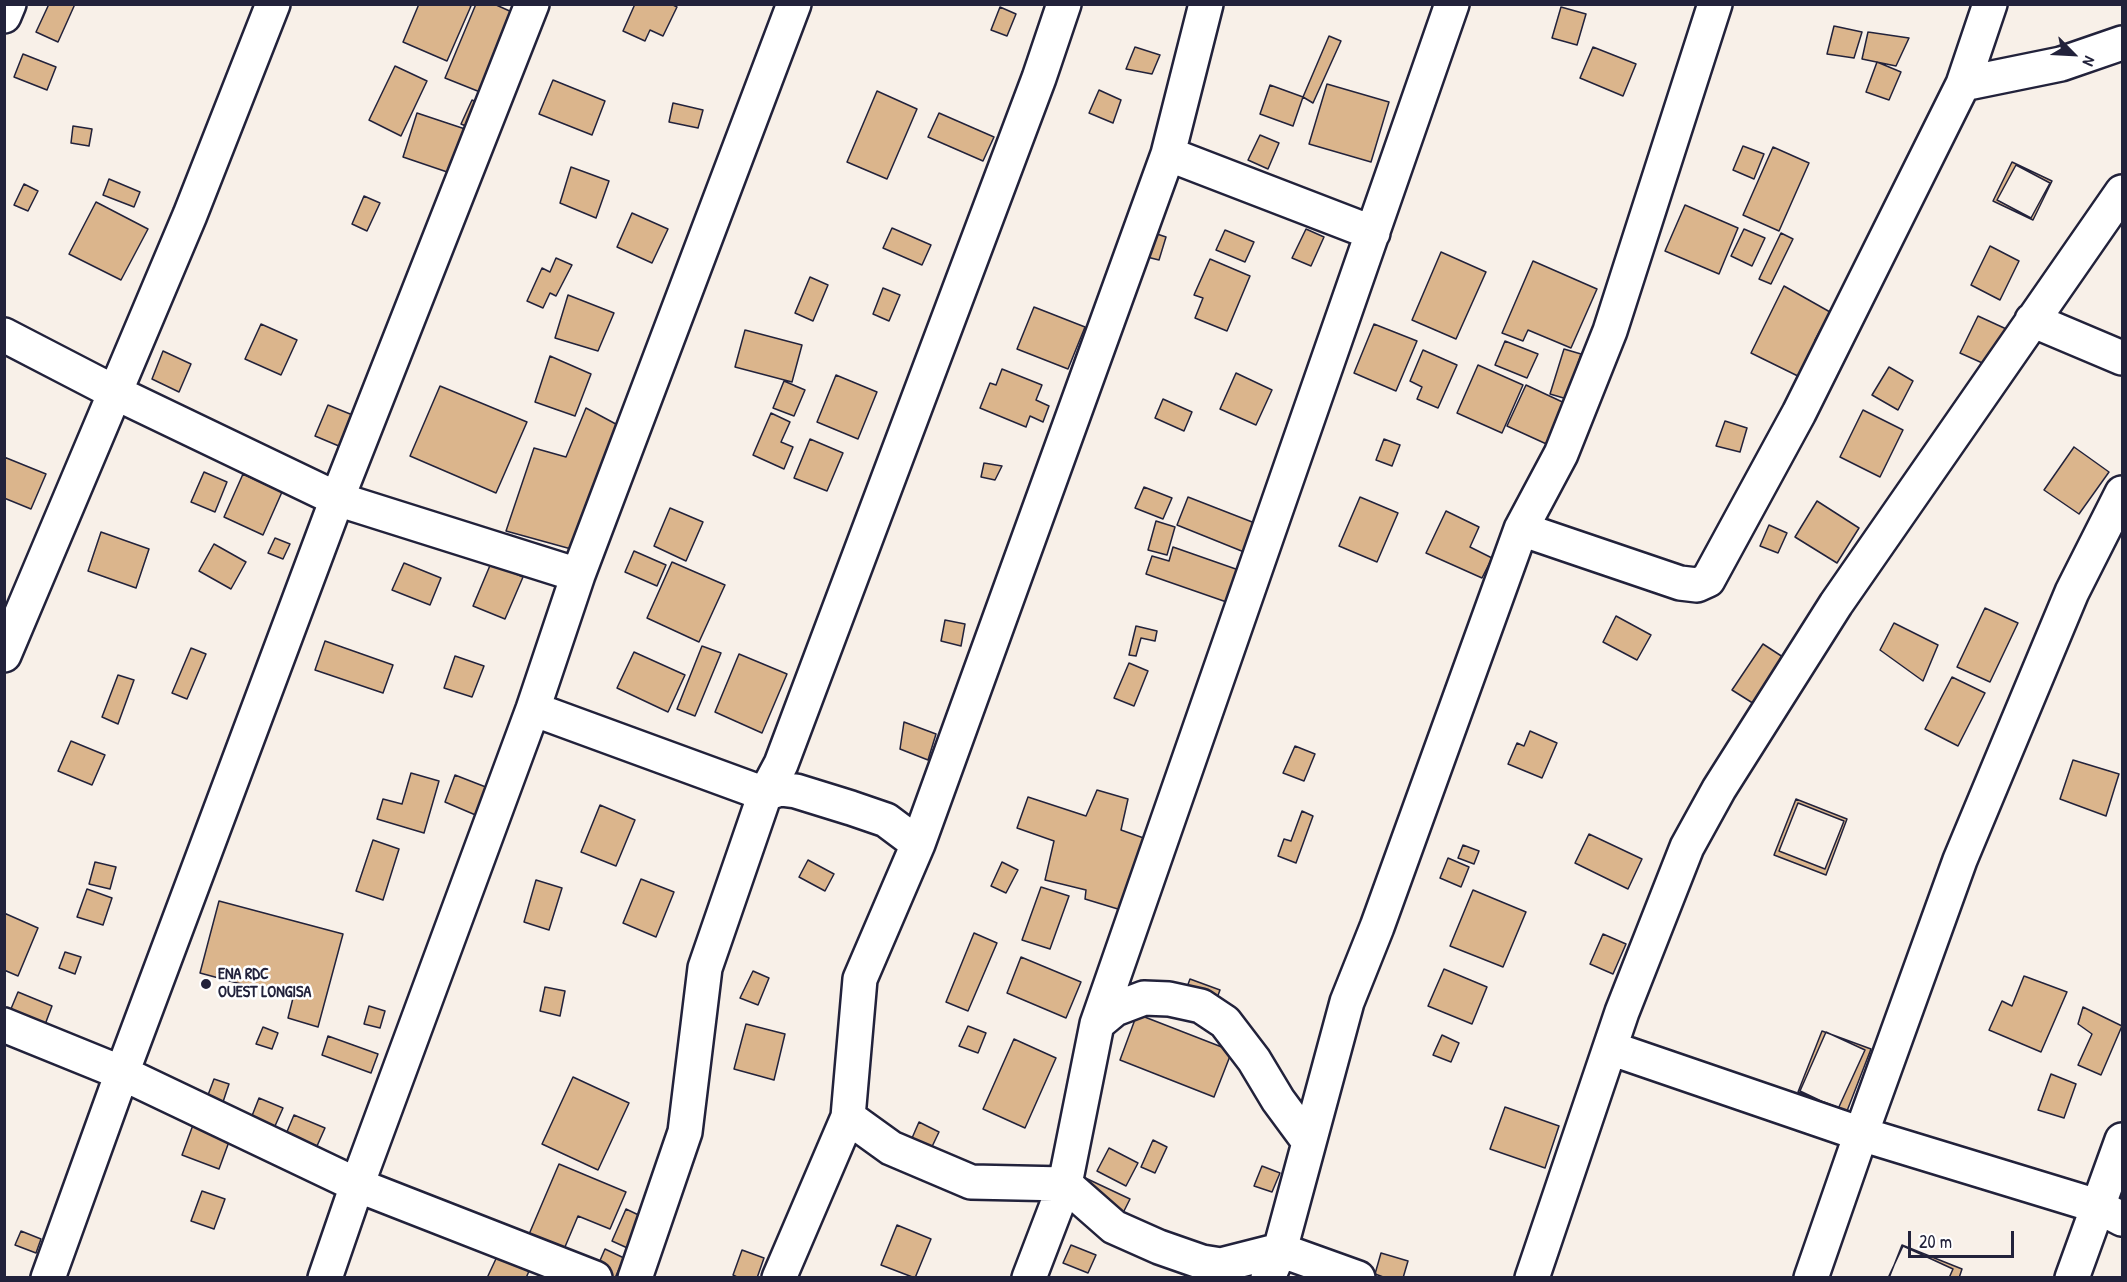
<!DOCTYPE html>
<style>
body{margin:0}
#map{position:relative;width:2127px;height:1282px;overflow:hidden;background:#f8f0e8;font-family:"Patrick Hand",sans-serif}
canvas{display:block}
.frame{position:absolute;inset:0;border:6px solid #22223b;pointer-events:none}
.north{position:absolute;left:2043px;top:24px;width:60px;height:60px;-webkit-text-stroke:4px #fff;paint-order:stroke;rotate:114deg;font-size:16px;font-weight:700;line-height:24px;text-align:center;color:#22223b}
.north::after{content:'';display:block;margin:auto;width:21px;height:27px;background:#22223b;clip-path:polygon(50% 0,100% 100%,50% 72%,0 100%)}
.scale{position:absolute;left:1908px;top:1231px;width:106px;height:27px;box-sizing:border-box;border:3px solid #22223b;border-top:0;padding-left:8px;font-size:18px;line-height:21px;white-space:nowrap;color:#22223b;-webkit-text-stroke:4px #fff;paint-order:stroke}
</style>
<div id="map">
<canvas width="2127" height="1282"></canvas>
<div class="frame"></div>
<div class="north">N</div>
<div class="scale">20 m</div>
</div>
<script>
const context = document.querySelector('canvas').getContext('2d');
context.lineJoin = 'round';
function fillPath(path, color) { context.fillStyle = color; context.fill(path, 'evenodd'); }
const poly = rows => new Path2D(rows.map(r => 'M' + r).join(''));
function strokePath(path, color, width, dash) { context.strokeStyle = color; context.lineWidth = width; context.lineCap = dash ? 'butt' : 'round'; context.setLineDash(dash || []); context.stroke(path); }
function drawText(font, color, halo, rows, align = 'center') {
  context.font = font + ' "Patrick Hand",sans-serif'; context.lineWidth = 5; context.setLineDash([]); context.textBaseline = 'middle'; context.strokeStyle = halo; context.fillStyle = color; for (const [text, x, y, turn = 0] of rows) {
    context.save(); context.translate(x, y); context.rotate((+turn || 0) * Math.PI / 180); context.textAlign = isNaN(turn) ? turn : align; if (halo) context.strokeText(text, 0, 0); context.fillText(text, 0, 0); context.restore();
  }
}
const building = poly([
 [49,4,75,4,58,42,36,32,49,4],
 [419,4,467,4,471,6,447,61,403,42,419,4],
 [476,4,494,4,523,17,490,96,445,78,476,4],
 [635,4,671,4,677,7,663,36,650,30,645,41,623,31,635,4],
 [1000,7,1016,14,1007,36,991,30,1000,7],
 [1561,7,1586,14,1577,45,1552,38,1561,7],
 [1834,26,1862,32,1854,58,1827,54,1834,26],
 [1868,32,1909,38,1896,66,1862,59,1868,32],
 [1329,36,1341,41,1313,103,1303,97,1329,36],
 [1135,47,1160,55,1152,74,1126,69,1135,47],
 [1593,47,1636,64,1623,96,1580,78,1593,47],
 [23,54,56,67,47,90,14,77,23,54],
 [1877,62,1901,72,1889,100,1866,92,1877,62],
 [395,66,427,81,401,136,369,120,395,66],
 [553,80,605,101,592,135,539,114,553,80],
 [1327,84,1389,102,1371,162,1309,144,1327,84],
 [1270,85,1303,97,1293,126,1260,114,1270,85],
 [1099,90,1121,100,1113,123,1089,113,1099,90],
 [877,91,917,109,887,179,847,162,877,91],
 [472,100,488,107,478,131,461,124,472,100],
 [673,103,703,110,698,128,669,122,673,103],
 [417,113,474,132,459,176,403,157,417,113],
 [939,113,994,137,983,161,928,137,939,113],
 [73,126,92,129,89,146,71,143,73,126],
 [1260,135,1279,143,1268,169,1248,160,1260,135],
 [1743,146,1764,154,1754,179,1733,170,1743,146],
 [1773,147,1809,163,1779,231,1743,215,1773,147],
 [2012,162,2052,181,2033,220,1993,201,2012,162],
 [2016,165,2050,183,2031,218,1997,200,2016,165],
 [571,167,609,181,596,218,560,203,571,167],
 [109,179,140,192,134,207,103,195,109,179],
 [24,184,38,191,28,211,14,205,24,184],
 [364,196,380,203,367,231,352,224,364,196],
 [96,202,148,229,121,280,69,254,96,202],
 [1685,205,1738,228,1719,274,1665,251,1685,205],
 [632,213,668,229,652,263,617,247,632,213],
 [892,228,931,245,922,265,883,248,892,228],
 [1306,229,1324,237,1311,266,1292,258,1306,229],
 [1744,229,1765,238,1752,266,1731,256,1744,229],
 [1225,230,1254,242,1245,262,1216,250,1225,230],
 [1154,233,1166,237,1159,260,1147,257,1154,233],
 [1781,233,1793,239,1771,284,1759,279,1781,233],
 [1990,246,2019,261,2000,300,1971,285,1990,246],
 [1441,252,1486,272,1456,339,1412,320,1441,252],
 [556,258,572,265,556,296,550,293,543,308,527,301,542,268,550,272,556,258],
 [1210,259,1250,276,1227,331,1195,318,1203,298,1194,295,1210,259],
 [1533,261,1597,289,1571,348,1528,330,1523,341,1502,333,1533,261],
 [810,277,828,285,813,321,795,313,810,277],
 [1784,286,1830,312,1815,340,1826,345,1808,381,1751,353,1784,286],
 [883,288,900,295,889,321,873,314,883,288],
 [568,295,614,313,598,351,555,338,568,295],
 [1034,307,1085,327,1068,369,1017,349,1034,307],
 [1978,316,2015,333,1998,370,1960,353,1978,316],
 [261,324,297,340,281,375,245,359,261,324],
 [1374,324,1417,341,1396,391,1354,373,1374,324],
 [745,330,802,345,792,382,735,367,745,330],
 [1505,341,1538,354,1527,378,1495,365,1505,341],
 [1564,349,1581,354,1567,399,1550,394,1564,349],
 [1423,350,1457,365,1438,408,1417,399,1422,387,1410,381,1423,350],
 [163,351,191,364,179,392,152,379,163,351],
 [550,356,591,374,575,416,535,402,550,356],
 [1478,365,1523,385,1502,433,1457,413,1478,365],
 [1889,367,1913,381,1898,410,1872,395,1889,367],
 [1002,369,1042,385,1036,400,1049,406,1043,422,1030,416,1026,427,980,408,990,383,996,385,1002,369],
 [1236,373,1272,390,1256,425,1220,409,1236,373],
 [836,375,877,392,858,439,817,422,836,375],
 [784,381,805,390,794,416,773,408,784,381],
 [1526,385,1571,406,1553,447,1507,426,1526,385],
 [440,386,527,422,496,493,410,456,440,386],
 [1163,399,1192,412,1184,431,1155,418,1163,399],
 [328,405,360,418,346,449,315,436,328,405],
 [586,408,627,430,582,552,506,531,534,448,566,457,586,408],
 [1863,410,1903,430,1880,477,1840,457,1863,410],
 [771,413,790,422,781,442,793,447,784,469,753,455,771,413],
 [1725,421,1747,428,1740,452,1716,446,1725,421],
 [810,439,843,453,827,491,794,478,810,439],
 [1384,439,1400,445,1392,466,1376,460,1384,439],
 [2074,447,2109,472,2079,514,2044,490,2074,447],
 [4,457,46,474,31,509,4,498,4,457],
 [984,463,1002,466,995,480,981,477,984,463],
 [204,472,227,482,215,512,191,502,204,472],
 [243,474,282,492,263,535,224,517,243,474],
 [1144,487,1172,498,1163,519,1135,508,1144,487],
 [1188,497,1265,527,1254,556,1177,525,1188,497],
 [1360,497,1398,513,1377,562,1339,546,1360,497],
 [1817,501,1859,528,1837,563,1795,537,1817,501],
 [670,508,703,522,686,561,654,546,670,508],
 [1446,511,1479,527,1470,547,1492,558,1482,578,1426,553,1446,511],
 [1156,521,1175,527,1167,555,1148,550,1156,521],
 [1769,525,1787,533,1778,553,1760,546,1769,525],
 [101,532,149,549,136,588,88,571,101,532],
 [275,538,290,544,283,559,268,553,275,538],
 [214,544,246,562,231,589,199,571,214,544],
 [1173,547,1250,574,1238,606,1146,574,1152,556,1169,561,1173,547],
 [634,551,666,565,657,586,625,572,634,551],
 [672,562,725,585,699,642,647,618,672,562],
 [404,563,441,578,430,605,392,590,404,563],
 [491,563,523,577,505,619,473,606,491,563],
 [1985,608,2018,623,1990,682,1957,667,1985,608],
 [1616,616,1651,635,1637,660,1603,642,1616,616],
 [945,620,965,624,961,646,941,641,945,620],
 [1894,623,1938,645,1923,681,1880,650,1894,623],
 [1136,626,1157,631,1155,641,1141,638,1136,656,1129,655,1136,626],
 [325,641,393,665,383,693,315,670,325,641],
 [1763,644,1789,661,1759,707,1732,690,1763,644],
 [702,646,721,653,695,716,677,709,702,646],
 [191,648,206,654,187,699,172,693,191,648],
 [634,652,685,675,668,712,617,688,634,652],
 [739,654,787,674,762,733,715,712,739,654],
 [455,656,484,666,472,697,444,688,455,656],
 [1129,663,1148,671,1134,706,1114,698,1129,663],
 [118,675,134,680,118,724,102,717,118,675],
 [1952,677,1985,693,1958,746,1925,729,1952,677],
 [904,722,936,734,928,760,900,749,904,722],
 [1530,731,1557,743,1542,778,1508,764,1517,743,1524,746,1530,731],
 [71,741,105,755,92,785,58,771,71,741],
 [1295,746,1315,754,1304,781,1283,773,1295,746],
 [2073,760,2119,774,2106,816,2060,799,2073,760],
 [411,773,439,781,424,833,377,819,383,799,402,804,411,773],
 [455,775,496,791,485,819,445,802,455,775],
 [1097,790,1128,799,1121,830,1155,842,1131,913,1085,899,1086,890,1045,880,1054,841,1017,828,1028,797,1086,816,1097,790],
 [1796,799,1847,819,1826,875,1774,855,1796,799],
 [1798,803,1844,821,1825,869,1779,851,1798,803],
 [600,805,635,820,616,866,581,852,600,805],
 [1302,811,1313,816,1296,863,1278,856,1284,839,1291,841,1302,811],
 [1589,834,1642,859,1628,889,1575,863,1589,834],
 [373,840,399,849,383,900,356,891,373,840],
 [1463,845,1479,851,1474,864,1458,858,1463,845],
 [1448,858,1469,867,1461,887,1440,878,1448,858],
 [808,860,834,874,825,891,799,877,808,860],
 [95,862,116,867,110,889,89,884,95,862],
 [1002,862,1018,870,1006,893,991,886,1002,862],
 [641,879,674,892,656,937,623,923,641,879],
 [536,880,562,888,549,930,524,922,536,880],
 [1041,887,1069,896,1050,949,1022,940,1041,887],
 [87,889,112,898,103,925,77,917,87,889],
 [1473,890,1526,912,1503,967,1450,946,1473,890],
 [219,901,343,934,318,1027,288,1018,293,998,200,973,219,901],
 [4,913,38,928,18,976,4,970,4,913],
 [974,933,997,943,968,1011,946,1002,974,933],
 [1603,934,1626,944,1613,974,1590,964,1603,934],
 [65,952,81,957,75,974,59,968,65,952],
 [1021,957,1081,982,1066,1018,1007,993,1021,957],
 [1444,969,1487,987,1472,1024,1428,1006,1444,969],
 [753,971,769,978,758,1005,740,998,753,971],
 [2024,976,2067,992,2041,1052,1989,1030,2002,1001,2012,1006,2024,976],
 [1190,979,1220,990,1214,1006,1184,995,1190,979],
 [545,987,565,991,560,1016,540,1011,545,987],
 [18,992,52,1006,43,1030,8,1016,18,992],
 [369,1006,385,1011,380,1028,364,1024,369,1006],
 [2083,1007,2122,1026,2101,1075,2078,1065,2092,1034,2078,1024,2083,1007],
 [1137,1014,1232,1051,1214,1097,1120,1060,1137,1014],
 [746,1024,785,1034,774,1080,734,1069,746,1024],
 [968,1026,986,1033,978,1053,959,1046,968,1026],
 [263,1027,278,1033,272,1049,256,1044,263,1027],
 [1822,1031,1871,1049,1847,1111,1798,1092,1822,1031],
 [1826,1032,1865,1050,1838,1109,1800,1091,1826,1032],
 [1442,1035,1459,1043,1451,1062,1433,1055,1442,1035],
 [328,1036,378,1054,371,1073,322,1055,328,1036],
 [1014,1039,1056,1058,1025,1128,983,1109,1014,1039],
 [2051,1074,2076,1084,2064,1118,2038,1110,2051,1074],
 [573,1077,629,1103,598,1170,542,1144,573,1077],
 [214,1079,229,1084,223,1102,208,1095,214,1079],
 [259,1098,283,1108,271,1135,248,1126,259,1098],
 [1505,1107,1559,1126,1545,1168,1490,1149,1505,1107],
 [294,1115,325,1128,317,1146,286,1134,294,1115],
 [919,1122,939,1132,928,1155,909,1145,919,1122],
 [193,1125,230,1139,219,1169,182,1155,193,1125],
 [1153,1140,1167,1147,1155,1173,1141,1167,1153,1140],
 [1109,1148,1138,1163,1126,1186,1097,1171,1109,1148],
 [559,1164,626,1192,610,1229,578,1216,562,1254,527,1239,559,1164],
 [1262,1166,1280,1173,1272,1192,1254,1186,1262,1166],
 [1079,1175,1130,1199,1119,1221,1079,1175],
 [202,1191,225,1199,214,1229,191,1221,202,1191],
 [626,1209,647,1219,634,1251,612,1241,626,1209],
 [897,1225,931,1239,915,1278,881,1265,897,1225],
 [21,1231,41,1239,36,1253,15,1245,21,1231],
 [1071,1245,1096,1255,1088,1273,1063,1263,1071,1245],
 [1902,1245,1962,1269,1959,1278,1889,1278,1902,1245],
 [1903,1246,1953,1269,1949,1278,1888,1278,1903,1246],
 [501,1248,533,1262,526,1278,487,1278,501,1248],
 [605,1249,624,1258,615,1278,609,1278,595,1272,605,1249],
 [742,1250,764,1258,757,1278,739,1278,733,1275,742,1250],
 [1381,1253,1408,1261,1403,1278,1386,1278,1375,1274,1381,1253]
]);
const minor = poly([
 [4,16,9,4],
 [1963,84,2061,64,2122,43],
 [1168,154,1373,233],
 [2032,320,2122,358],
 [4,335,114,392,337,499,578,575],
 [1521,529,1680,583,1697,585,1708,580,1799,413,1963,84,1990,4],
 [4,655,190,215,273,4],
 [533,709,765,794,780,789,796,791,851,808,886,820,918,844],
 [1097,1024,1115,1009,1144,998,1169,999,1201,1006,1225,1022,1254,1060,1278,1100,1309,1142],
 [4,1025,122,1073,357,1185,595,1278],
 [1610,1048,1861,1134,2097,1206,2122,1219],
 [848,1117,891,1148,971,1182,1065,1184,1114,1227,1159,1247,1202,1262,1221,1265,1280,1250,1358,1278],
 [48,1278,122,1073,337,499,532,4],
 [325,1278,357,1185,533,709,578,575,794,4],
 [635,1278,685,1132,705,968,765,794,781,764,1039,78,1064,4],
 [779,1278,848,1117,860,979,918,844,1168,154,1206,4],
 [1029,1278,1065,1184,1097,1024,1452,4],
 [1268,1278,1280,1250,1347,1002,1377,927,1521,529,1561,454,1610,331,1715,4],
 [1532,1278,1622,1012,1687,847,1719,789,1836,604,2122,192],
 [1811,1278,1861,1134,1960,860,2072,592,2122,493],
 [2072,1278,2122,1140]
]);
const markers = [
 [206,984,6,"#22223b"]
];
const poiNames = [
 ["ENA RDC",218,975],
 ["OUEST LONGISA",218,993]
];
fillPath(building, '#dbb58c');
strokePath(building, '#22223b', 1.5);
strokePath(minor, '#22223b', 38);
strokePath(minor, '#fff', 33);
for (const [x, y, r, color] of markers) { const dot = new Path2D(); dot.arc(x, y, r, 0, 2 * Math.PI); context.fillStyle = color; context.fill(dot); strokePath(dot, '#fff', 2); }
drawText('bold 16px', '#22223b', '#fff', poiNames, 'left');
</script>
